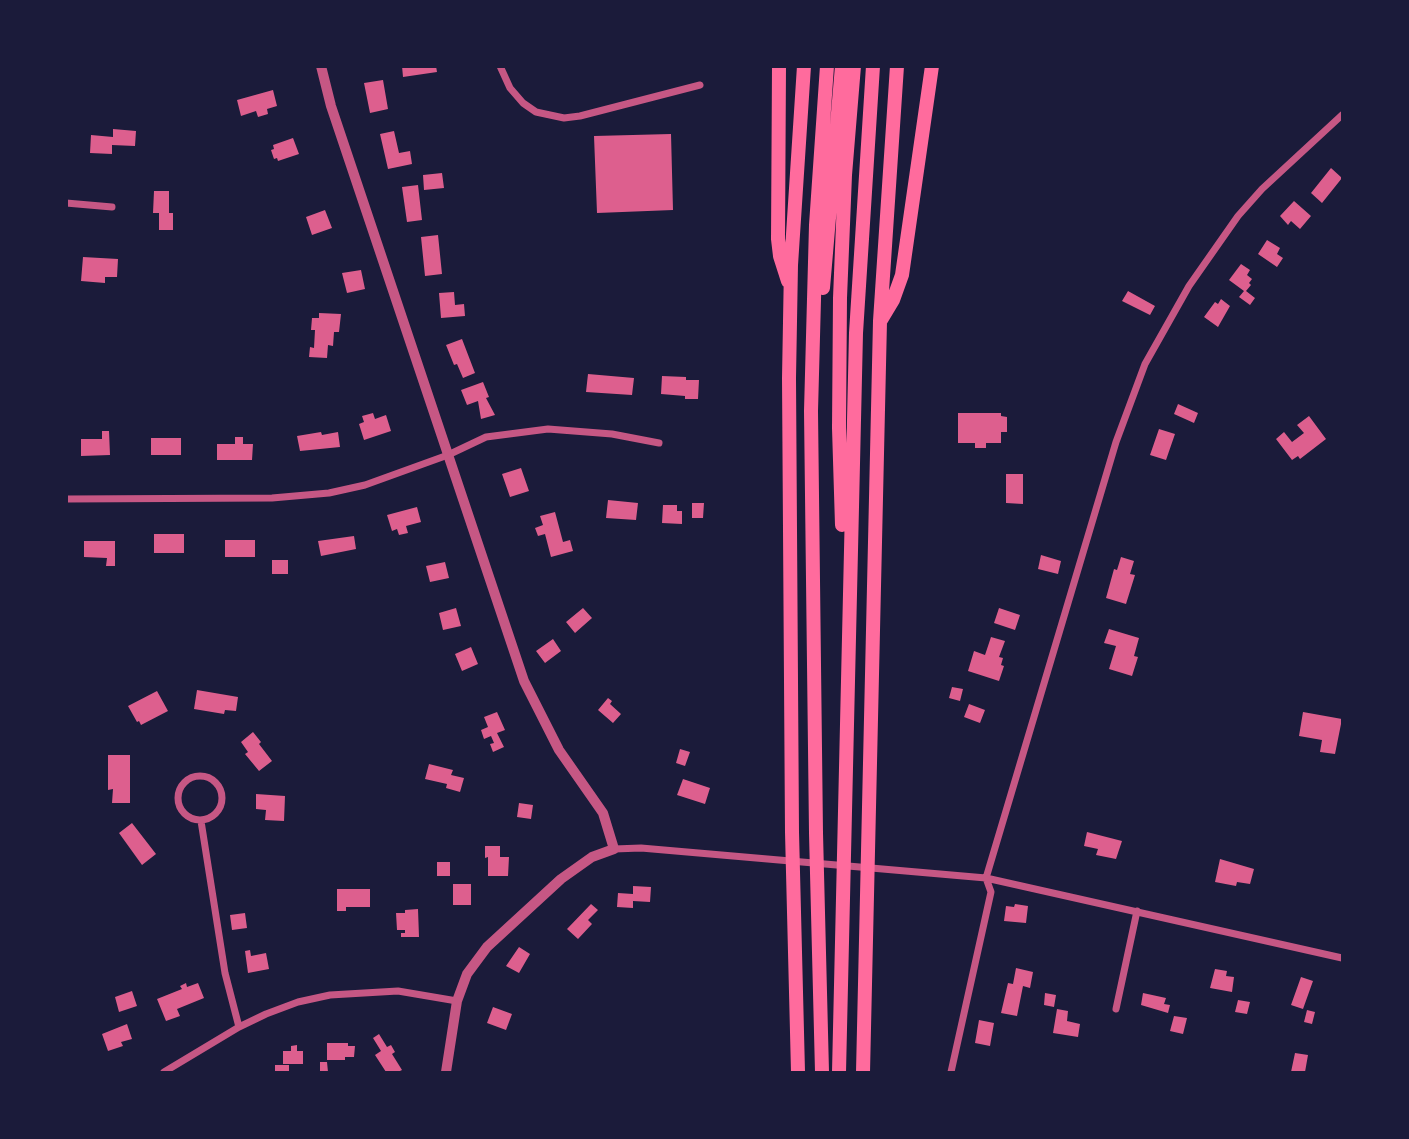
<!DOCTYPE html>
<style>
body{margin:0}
#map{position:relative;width:1409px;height:1139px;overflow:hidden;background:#1b1b3a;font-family:Overpass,sans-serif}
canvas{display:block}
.frame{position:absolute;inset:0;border:68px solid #1b1b3a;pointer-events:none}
</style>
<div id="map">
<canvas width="1409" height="1139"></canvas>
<div class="frame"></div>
</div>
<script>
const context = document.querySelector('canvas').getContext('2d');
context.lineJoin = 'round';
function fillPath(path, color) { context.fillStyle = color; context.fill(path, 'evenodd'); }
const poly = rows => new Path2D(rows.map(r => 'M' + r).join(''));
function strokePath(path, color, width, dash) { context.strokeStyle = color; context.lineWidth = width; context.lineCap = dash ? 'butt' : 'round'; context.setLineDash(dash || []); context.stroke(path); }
const building = poly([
 [402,66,436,66,437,72,403,77],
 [383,80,388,109,370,113,364,83],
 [273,90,277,106,267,109,268,114,258,117,256,111,241,116,237,100],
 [113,129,136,131,135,146,112,145,112,154,90,153,91,135,113,137],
 [394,131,399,153,410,151,412,164,388,169,380,134],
 [671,134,673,210,597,213,594,136],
 [293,138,299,154,278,161,277,158,274,159,271,150,274,149,273,145],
 [1331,168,1342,178,1322,203,1311,193],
 [442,173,444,188,424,190,423,175],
 [418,185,422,220,407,222,402,187],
 [154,191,169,191,169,213,173,213,173,230,159,230,159,213,153,213],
 [1294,201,1311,216,1300,229,1291,221,1288,225,1280,216],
 [325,210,332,228,312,235,306,217],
 [438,235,442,274,425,276,421,237],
 [1267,240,1280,248,1277,254,1283,258,1277,267,1258,254],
 [83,257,118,259,117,277,105,277,105,283,81,281],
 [1241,264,1250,270,1247,275,1252,279,1249,283,1251,285,1246,291,1255,298,1250,305,1239,297,1244,291,1229,280],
 [361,270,365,289,347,293,342,273],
 [1128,291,1155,306,1150,315,1122,301],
 [454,292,455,305,464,304,465,316,441,318,439,293],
 [1221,299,1230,306,1218,327,1204,317,1215,302,1218,304],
 [319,313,341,314,339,332,334,332,333,346,328,345,327,358,309,357,310,347,314,348,315,330,311,330,312,318,319,318],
 [462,339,475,373,463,378,457,364,454,365,446,345],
 [588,374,634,378,632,395,586,392],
 [662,376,686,377,686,380,699,380,698,399,685,399,685,396,661,394],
 [483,382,489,397,486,398,495,415,481,419,478,401,467,405,461,390],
 [1178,404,1198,413,1194,423,1174,414],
 [373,413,375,419,386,415,391,431,364,440,359,424,364,422,362,416],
 [958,413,1001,413,1001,416,1007,417,1007,432,1001,432,1001,443,986,443,986,448,975,448,975,443,958,443],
 [1309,416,1326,439,1300,459,1298,456,1292,460,1276,439,1284,432,1292,442,1304,433,1297,425],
 [1159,429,1175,434,1166,460,1150,455],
 [102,431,109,431,110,455,81,456,81,439,102,439],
 [321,432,322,435,338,432,340,447,300,451,297,436],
 [235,437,243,437,243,444,253,444,252,460,217,460,217,444,235,444],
 [151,438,181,438,181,455,151,455],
 [521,468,529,491,510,497,502,474],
 [1006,474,1023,474,1023,504,1006,503],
 [608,500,638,503,636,520,606,518],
 [692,503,704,503,703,518,692,518],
 [663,505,677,505,677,511,682,511,682,524,662,523],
 [417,507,421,522,406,526,408,533,399,535,397,529,392,531,387,515],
 [555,512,563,542,570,540,573,551,551,557,545,534,538,536,535,528,543,525,540,516],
 [154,534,184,534,184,553,154,553],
 [354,536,356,549,321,556,318,541],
 [225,540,255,540,255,557,225,557],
 [84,541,115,541,115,566,106,566,107,558,84,557],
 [1041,555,1061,561,1058,574,1038,569],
 [1121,557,1134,561,1130,574,1135,575,1126,604,1106,598,1114,569,1117,570],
 [272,560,288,560,288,574,272,574],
 [445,562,449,578,430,582,426,566],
 [456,608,461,626,443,630,439,613],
 [583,608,592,618,575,633,566,622],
 [999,608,1020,615,1015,630,994,623],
 [1109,629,1139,638,1134,656,1138,657,1132,676,1109,669,1116,646,1104,643],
 [991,637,1005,641,999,657,1003,658,1001,665,1004,666,999,681,968,671,974,651,985,655],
 [553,639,561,651,545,663,536,651],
 [471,647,478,664,462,671,455,654],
 [952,687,963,689,960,701,949,698],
 [197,690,238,697,236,711,225,710,224,714,194,709],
 [157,691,168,711,141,725,139,721,137,722,128,706],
 [608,698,612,701,610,704,621,714,613,723,598,710],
 [969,704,985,710,980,723,964,717],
 [497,712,505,730,497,733,504,747,493,752,490,744,494,743,491,736,484,739,481,730,488,727,484,717],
 [1303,712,1342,719,1335,754,1320,752,1322,740,1299,736],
 [253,732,261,742,259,744,272,761,259,771,245,754,248,752,241,742],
 [680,749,690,752,685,766,676,763],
 [108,755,130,755,130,803,112,803,113,789,108,790],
 [429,764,453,770,451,775,464,778,460,792,446,788,447,784,425,779],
 [683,779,710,788,705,804,677,795],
 [256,794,285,796,284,821,265,820,266,810,256,809],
 [519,803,533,805,531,819,517,817],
 [132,823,156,854,142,865,119,833],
 [1087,832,1122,841,1116,859,1096,855,1098,849,1084,846],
 [485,846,500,846,500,857,509,857,508,876,488,876,488,857,485,858],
 [1220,859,1254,869,1250,884,1237,882,1236,886,1215,882],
 [437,862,450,862,450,876,437,876],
 [453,884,471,884,471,905,453,905],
 [633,886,651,887,650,902,633,901,633,908,617,907,618,893,633,894],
 [337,889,370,889,370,907,346,907,346,911,337,911],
 [591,904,598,910,588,920,592,924,578,939,567,929],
 [1015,904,1028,906,1026,923,1004,921,1006,906,1014,907],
 [418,909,419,937,401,937,401,933,405,933,405,930,397,930,396,913,405,913,405,910],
 [245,913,247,928,232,930,230,915],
 [519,947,530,954,519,973,506,966],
 [250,950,251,956,266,953,269,969,248,973,245,951],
 [1016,968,1033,972,1030,988,1023,986,1017,1016,1001,1013,1008,983,1013,984],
 [1215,969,1227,971,1226,976,1234,977,1232,992,1210,988],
 [1301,977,1313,981,1303,1009,1291,1005],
 [186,983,187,987,198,983,204,998,177,1009,180,1016,166,1021,157,999,182,989,180,986],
 [132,991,137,1006,119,1012,115,997],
 [1045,993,1056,995,1054,1007,1044,1005],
 [1143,993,1166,998,1164,1004,1170,1005,1168,1013,1141,1005],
 [1238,1000,1250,1002,1247,1014,1235,1012],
 [493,1007,512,1014,506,1030,487,1023],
 [1057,1009,1068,1011,1067,1021,1080,1024,1078,1037,1053,1033],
 [1307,1010,1315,1012,1312,1024,1304,1022],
 [1174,1016,1187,1018,1183,1034,1170,1031],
 [979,1020,994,1023,990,1046,975,1043],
 [127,1024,132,1039,121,1042,123,1046,108,1051,102,1034],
 [379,1034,387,1047,391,1045,395,1052,392,1054,402,1070,398,1072,386,1072,375,1055,381,1051,373,1038],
 [327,1043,348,1043,348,1046,355,1046,354,1057,345,1057,345,1060,327,1060],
 [297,1045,297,1051,303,1051,303,1064,283,1064,283,1051,291,1051,291,1046],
 [1295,1053,1308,1055,1305,1072,1291,1072],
 [320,1062,327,1062,328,1072,320,1072],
 [275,1065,289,1065,289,1072,275,1072]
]);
const minor = poly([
 [500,66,510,88,523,103,536,112,564,118,580,116,700,85],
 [66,203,112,207],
 [66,499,272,498,329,493,365,485,448,455,486,437,548,429,612,434,659,443],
 '178 798a22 22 0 1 1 44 0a22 22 0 1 1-44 0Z',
 [201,821,225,973,239,1027],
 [614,849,641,848,986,878,1342,958],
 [1116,1009,1137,911],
 [164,1072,239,1027,266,1014,298,1002,330,995,398,991,457,1001],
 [951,1072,991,892,986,878,1116,442,1145,364,1189,286,1238,216,1262,189,1342,115]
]);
const tertiary = poly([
 [321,66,331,106,524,681,559,750,603,813,614,849,592,857,561,879,487,947,467,974,457,1001,446,1072]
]);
const motorway = poly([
 [779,66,778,239,780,256,788,281],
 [823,288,842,66],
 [881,320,893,300,902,275,932,66],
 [842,525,839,428,840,298,845,175,854,66],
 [798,1072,792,832,789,378,791,265,804,66],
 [822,1072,816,833,811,411,816,225,827,66],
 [839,1072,856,333,873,66],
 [863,1072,880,321,897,66]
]);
fillPath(building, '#dd5f8e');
strokePath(minor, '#c65784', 7);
strokePath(tertiary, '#c65784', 10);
strokePath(motorway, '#ff6b9d', 14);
</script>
